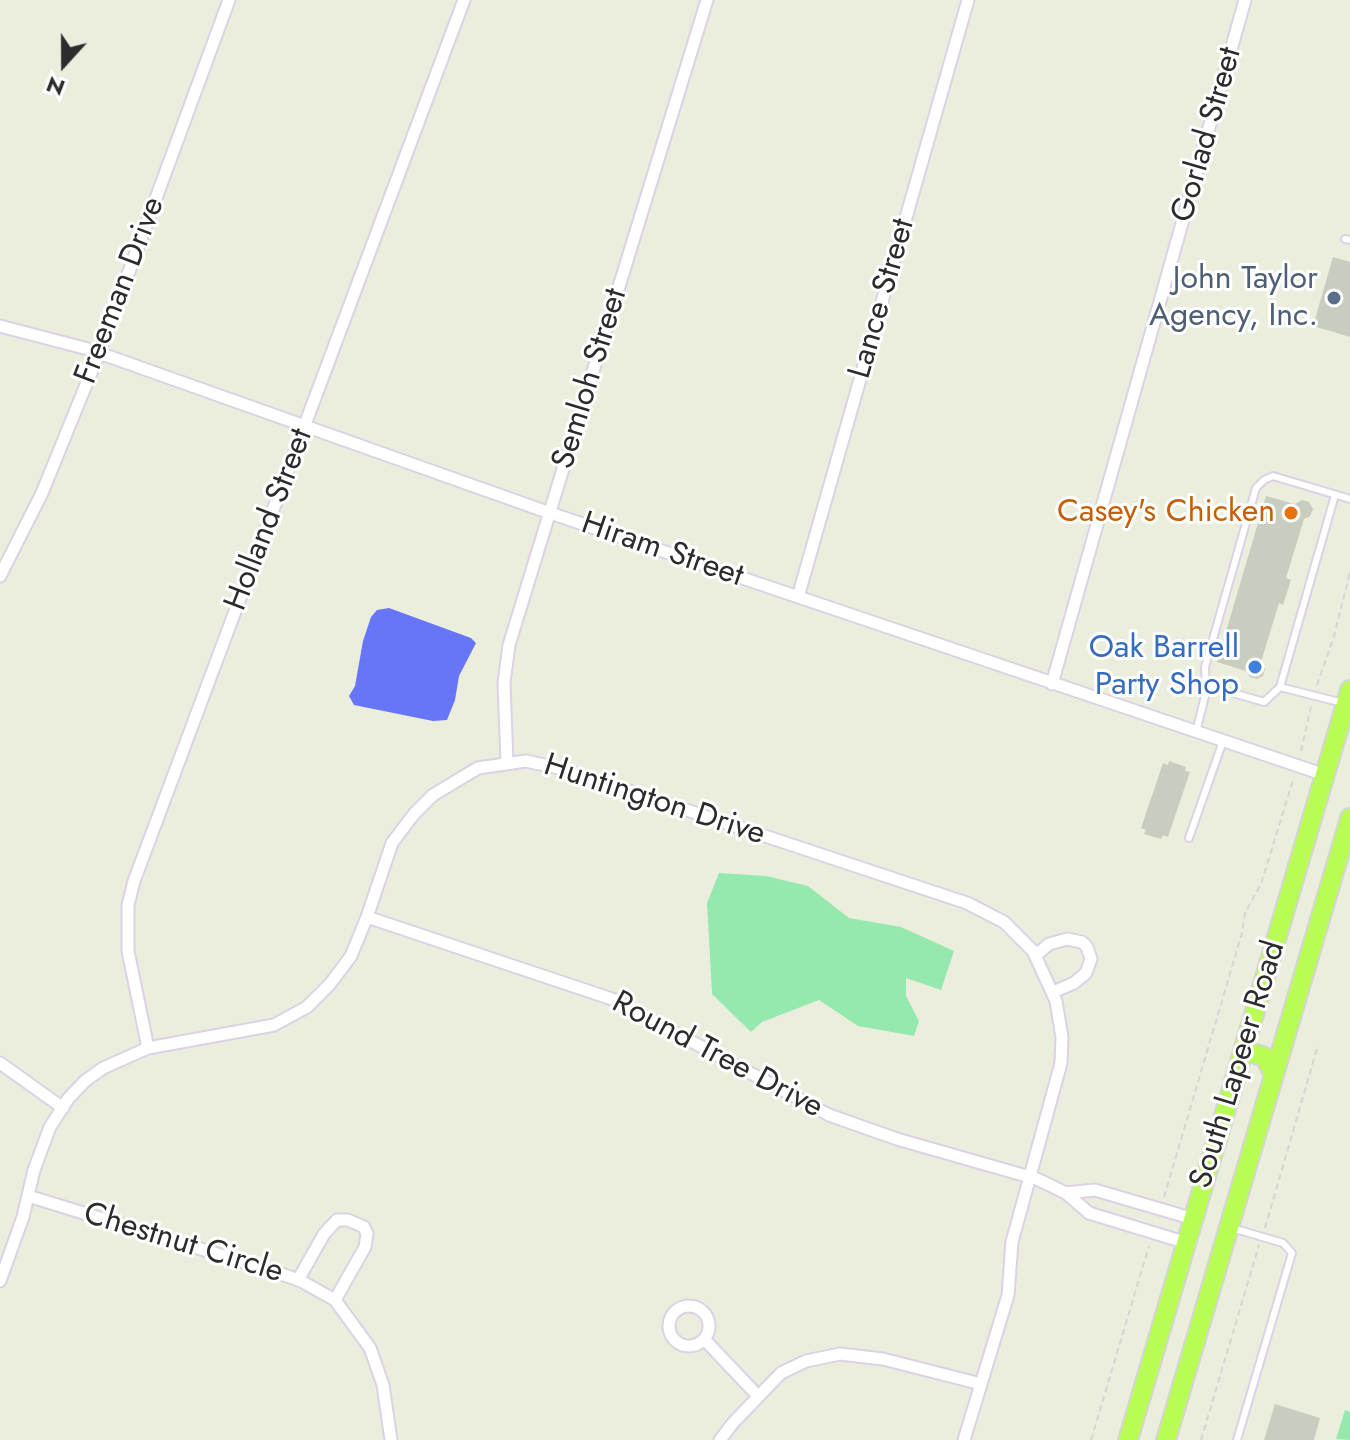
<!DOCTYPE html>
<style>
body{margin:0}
#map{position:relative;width:1350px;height:1440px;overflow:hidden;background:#ebeedd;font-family:Jost,sans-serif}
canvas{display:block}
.north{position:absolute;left:24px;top:24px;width:80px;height:80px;-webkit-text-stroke:6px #fff;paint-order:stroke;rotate:201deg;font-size:22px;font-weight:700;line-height:32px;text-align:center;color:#2c2c2c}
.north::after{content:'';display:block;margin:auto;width:28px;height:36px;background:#2c2c2c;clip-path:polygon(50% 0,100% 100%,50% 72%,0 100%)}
</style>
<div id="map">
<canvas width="1350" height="1440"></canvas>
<div class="north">N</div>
</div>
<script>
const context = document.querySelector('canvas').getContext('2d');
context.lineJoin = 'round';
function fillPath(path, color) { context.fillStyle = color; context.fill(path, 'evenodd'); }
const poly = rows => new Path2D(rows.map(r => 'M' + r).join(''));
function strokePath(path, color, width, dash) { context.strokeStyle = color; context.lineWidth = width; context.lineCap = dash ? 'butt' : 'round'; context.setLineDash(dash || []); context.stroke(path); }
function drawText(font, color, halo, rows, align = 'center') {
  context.font = font + ' Jost,sans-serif'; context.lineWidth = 6; context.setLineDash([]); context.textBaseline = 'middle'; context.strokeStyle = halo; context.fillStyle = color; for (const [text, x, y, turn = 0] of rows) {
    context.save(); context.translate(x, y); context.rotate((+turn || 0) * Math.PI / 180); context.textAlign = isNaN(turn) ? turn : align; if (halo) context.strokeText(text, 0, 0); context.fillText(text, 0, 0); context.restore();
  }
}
const green = poly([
 [719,873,766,876,808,886,849,918,901,927,954,951,941,990,906,978,906,996,919,1021,914,1036,858,1026,819,1000,762,1022,751,1032,712,994,707,903],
 [1345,1410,1350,1412,1350,1440,1336,1439]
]);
const water = poly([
 [389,608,471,638,476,643,459,676,455,700,447,720,433,721,354,705,349,696,355,686,363,641,371,617,377,610]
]);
const building = poly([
 [1333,257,1350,262,1350,337,1313,326],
 [1266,496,1295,504,1302,500,1309,502,1313,509,1310,516,1304,519,1286,578,1291,580,1283,605,1279,603,1261,662,1265,669,1263,676,1257,679,1250,677,1246,671,1217,662],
 [1169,761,1186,767,1185,771,1190,772,1168,837,1163,835,1161,839,1144,834,1146,830,1141,828,1163,763,1168,765],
 [1275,1404,1320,1418,1314,1440,1264,1440]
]);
const path = poly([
 [1317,685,1334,636,1350,572],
 [1301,751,1311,707],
 [1164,1197,1242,933,1245,913,1261,884,1294,777],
 [1265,1228,1318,1045],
 [1091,1440,1149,1246],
 [1201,1440,1259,1245]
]);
const service = poly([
 [1345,239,1350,240],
 [1206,685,1264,702,1280,687,1343,703],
 [1280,687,1335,495],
 [1196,732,1206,692,1205,667,1256,488,1264,480,1273,476,1350,499],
 [1189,838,1223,741],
 [1232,1228,1283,1243,1292,1253,1237,1440]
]);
const minor = poly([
 [0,326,88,349,550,513,1325,775],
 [0,576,42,493,99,353,229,0],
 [798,597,968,0],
 [1052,684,1245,0],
 [507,762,504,683,509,645,707,0],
 [367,917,612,999,829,1115,897,1139,1037,1179,1066,1193,1089,1213,1187,1243],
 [1035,956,1049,944,1067,939,1082,942,1087,947,1091,959,1086,973,1074,983,1053,992],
 [148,1048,128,951,128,905,134,881,464,0],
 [0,1063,63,1108],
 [1066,1193,1095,1190,1194,1219],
 [28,1196,276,1272,301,1281,335,1300,370,1348,383,1385,391,1440],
 [298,1280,324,1234,337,1220,348,1220,364,1227,367,1234,365,1247,335,1300],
 [0,1281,23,1217,34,1170,50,1127,68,1099,85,1081,103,1068,148,1048,274,1025,307,1007,330,984,351,956,367,917,392,843,414,814,433,795,478,768,526,761,563,769,967,903,1004,922,1033,951,1056,1001,1062,1037,1061,1063,1012,1242,1008,1295,964,1440],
 '669 1326a20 20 0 1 1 40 0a20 20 0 1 1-40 0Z',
 [704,1339,758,1396],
 [720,1440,733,1423,781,1373,806,1361,840,1354,883,1359,981,1384]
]);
const primary = poly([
 [1244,1050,1265,1057,1274,1075],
 [1128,1440,1350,690],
 [1166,1440,1350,818]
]);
const markers = [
 [1334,298,8,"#5c6f8a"],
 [1291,513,8,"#e8710a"],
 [1255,667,8,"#3f7fe0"]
];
const streetNames = [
 ["Gorlad Street",1208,135,-74],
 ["Freeman Drive",121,291,-69],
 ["Lance Street",883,299,-74],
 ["Semloh Street",591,379,-73],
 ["Holland Street",270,520,-69],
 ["Hiram Street",662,551,19],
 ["Huntington Drive",654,801,18],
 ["Round Tree Drive",717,1056,28],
 ["South Lapeer Road",1239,1065,-73],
 ["Chestnut Circle",183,1244,17]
];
const serviceNames = [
 ["John Taylor",1318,280],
 ["Agency, Inc.",1318,317]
];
const foodNames = [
 ["Casey's Chicken",1275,513]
];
const shopNames = [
 ["Oak Barrell",1239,649],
 ["Party Shop",1239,686]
];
fillPath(green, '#95e9ae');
fillPath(water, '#6775f9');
fillPath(building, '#c9cdbf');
strokePath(service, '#dbd2e5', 10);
strokePath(minor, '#dbd2e5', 15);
strokePath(primary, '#d5d5d5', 22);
strokePath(path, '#d5d5d5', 2, [6, 4]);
strokePath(service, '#fff', 6);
strokePath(minor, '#fff', 11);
strokePath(primary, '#b8fc54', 18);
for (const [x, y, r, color] of markers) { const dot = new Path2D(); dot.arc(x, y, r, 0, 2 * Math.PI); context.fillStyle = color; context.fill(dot); strokePath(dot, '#fff', 3); }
drawText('32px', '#2c2c2c', '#fff', streetNames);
drawText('32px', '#4e5e75', '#fff', serviceNames, 'right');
drawText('32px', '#c56008', '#fff', foodNames, 'right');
drawText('32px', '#366cbe', '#fff', shopNames, 'right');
</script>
